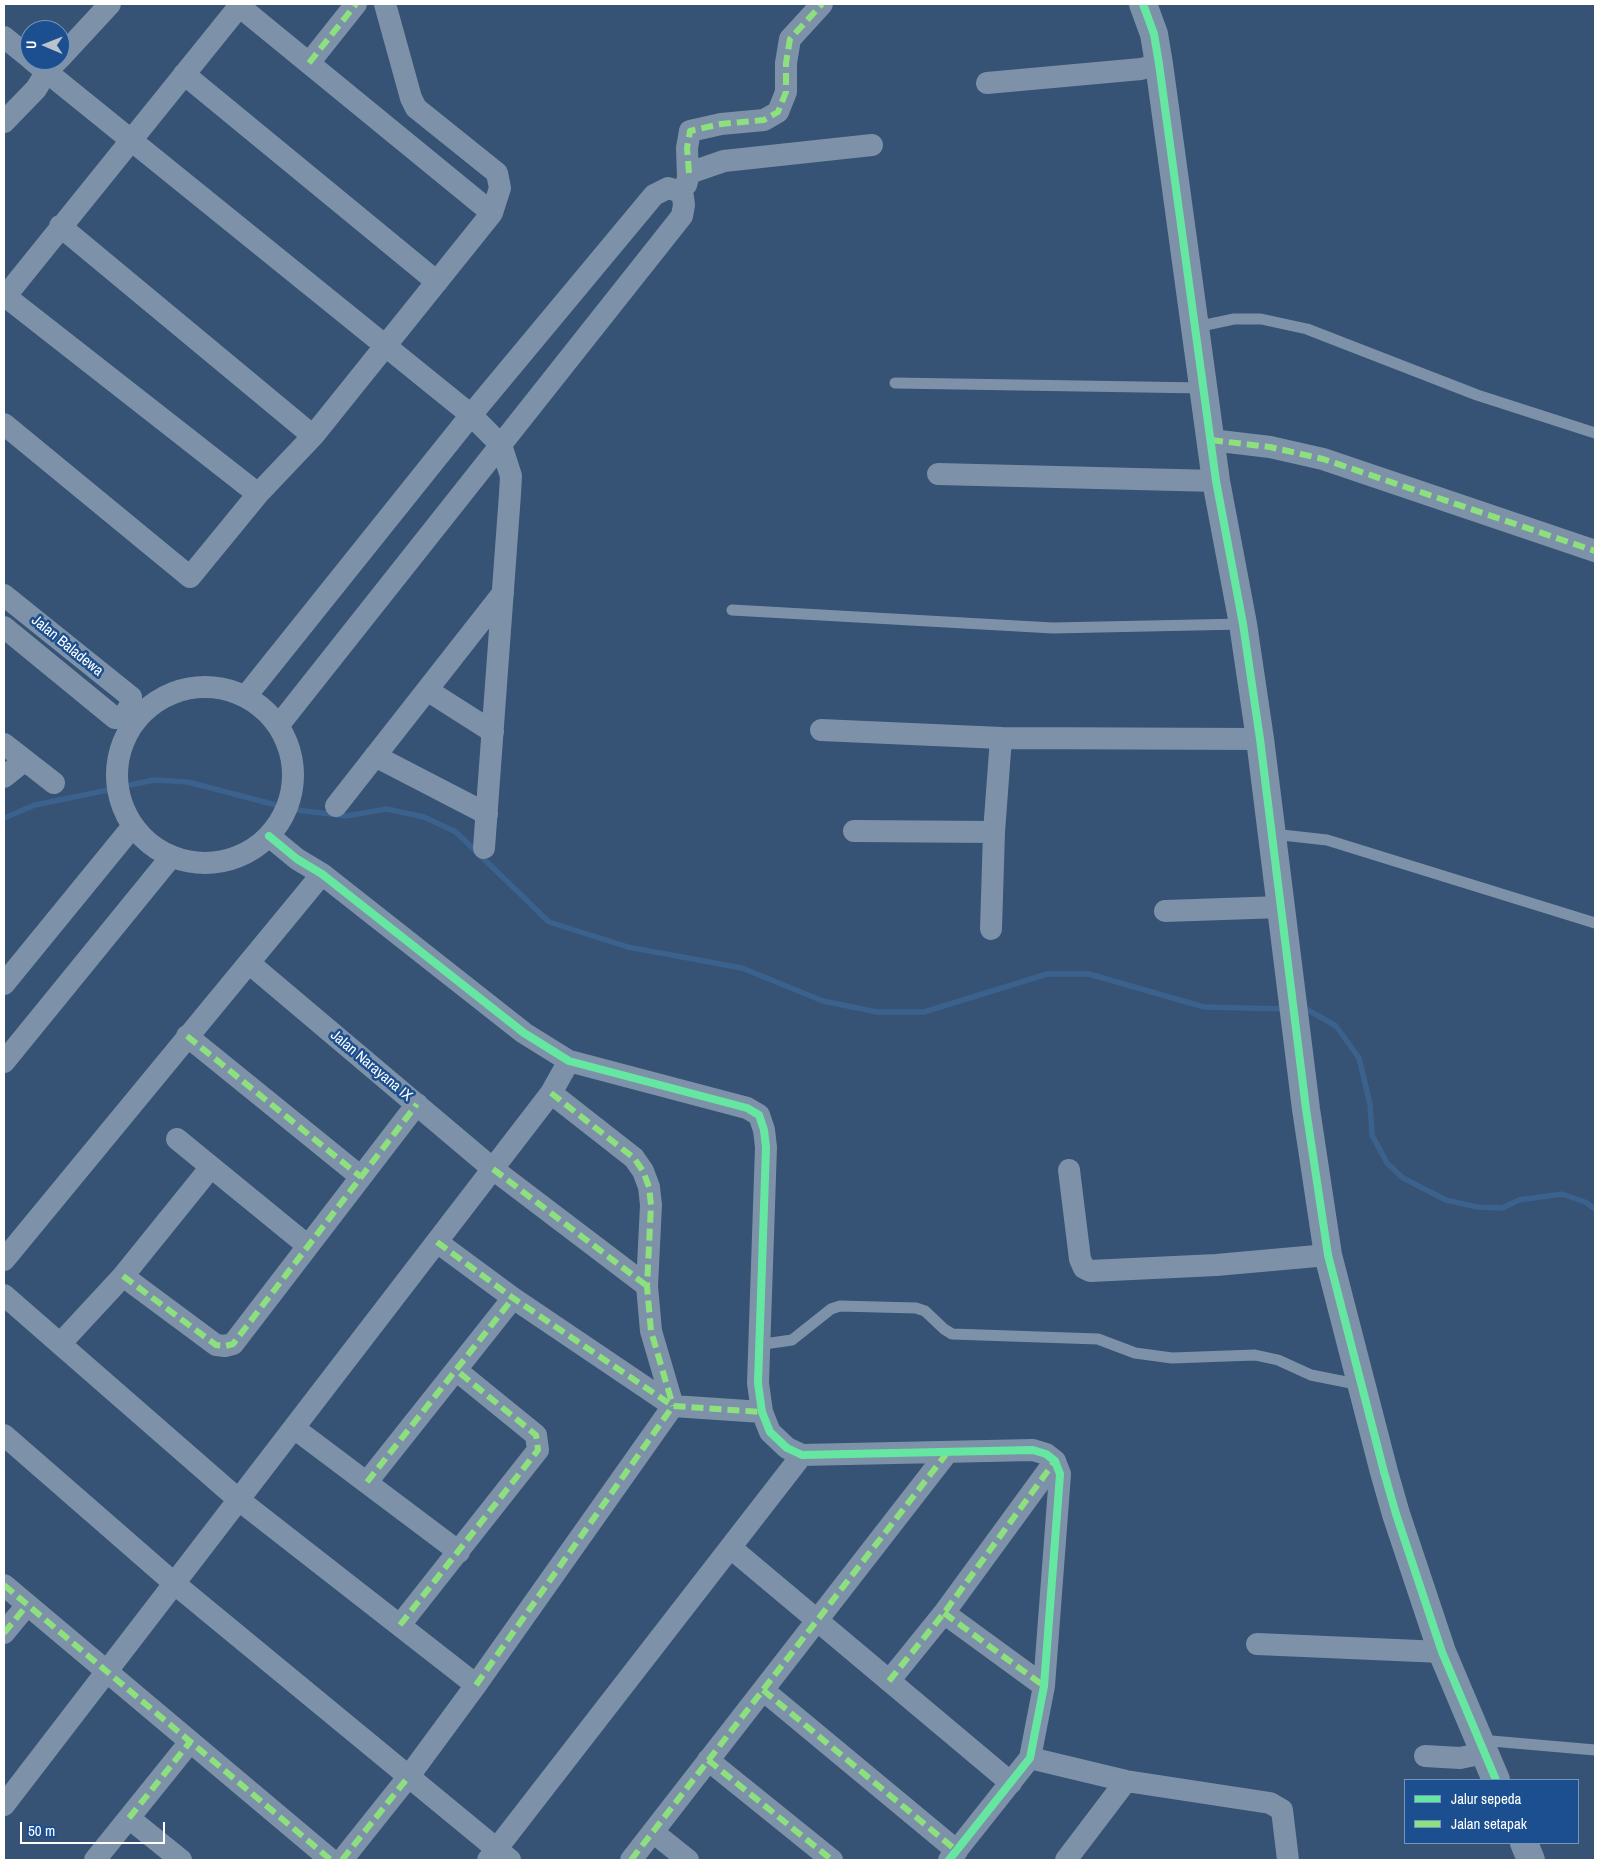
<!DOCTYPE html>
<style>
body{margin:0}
#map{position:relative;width:1599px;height:1864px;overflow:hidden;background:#365274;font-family:"Archivo Narrow",sans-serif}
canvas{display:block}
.frame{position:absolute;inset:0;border:5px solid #fff;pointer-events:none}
.legend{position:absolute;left:1404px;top:1779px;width:175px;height:65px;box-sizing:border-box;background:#1b4f8f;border:1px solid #7695bc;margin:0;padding:6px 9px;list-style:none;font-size:15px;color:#fff}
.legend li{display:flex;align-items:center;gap:10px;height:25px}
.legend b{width:25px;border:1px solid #7695bc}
.north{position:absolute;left:20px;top:20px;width:50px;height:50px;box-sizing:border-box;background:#1b4f8f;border:1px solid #7695bc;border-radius:50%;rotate:271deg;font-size:14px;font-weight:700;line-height:20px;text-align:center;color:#fff}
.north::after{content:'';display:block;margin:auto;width:18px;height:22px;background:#b9c2ce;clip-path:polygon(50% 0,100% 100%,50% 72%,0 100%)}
.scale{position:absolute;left:20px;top:1822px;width:145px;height:22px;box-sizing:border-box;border:2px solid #fff;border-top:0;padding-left:6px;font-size:15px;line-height:18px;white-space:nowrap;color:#fff;-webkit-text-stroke:4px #1b4f8f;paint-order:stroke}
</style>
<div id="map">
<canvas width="1599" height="1864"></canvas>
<div class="frame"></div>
<ul class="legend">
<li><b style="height:6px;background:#66e7a1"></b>Jalur sepeda</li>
<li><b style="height:6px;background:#8de07e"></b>Jalan setapak</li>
</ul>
<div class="north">U</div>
<div class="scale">50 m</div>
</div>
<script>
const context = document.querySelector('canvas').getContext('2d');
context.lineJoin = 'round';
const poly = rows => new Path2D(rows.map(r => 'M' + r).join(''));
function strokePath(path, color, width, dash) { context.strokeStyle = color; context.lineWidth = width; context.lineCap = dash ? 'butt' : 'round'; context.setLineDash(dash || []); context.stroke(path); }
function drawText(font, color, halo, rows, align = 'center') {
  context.font = font + ' "Archivo Narrow",sans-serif'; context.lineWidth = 5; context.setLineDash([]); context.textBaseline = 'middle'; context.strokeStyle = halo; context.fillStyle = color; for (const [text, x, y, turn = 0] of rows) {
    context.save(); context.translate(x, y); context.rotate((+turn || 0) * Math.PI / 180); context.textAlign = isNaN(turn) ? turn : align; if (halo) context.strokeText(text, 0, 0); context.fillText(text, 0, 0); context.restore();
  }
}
const stream = poly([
 [130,785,154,780,188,782,276,805],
 [297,810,346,816,387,809,424,817,456,832,549,922,628,947,742,968,823,1001,877,1012,924,1012,1047,974,1089,974,1204,1007,1287,1009],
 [4,818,35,805,108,790],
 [1301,1009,1308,1010,1336,1026,1359,1058,1370,1104,1372,1135,1387,1163,1403,1178,1446,1200,1477,1207,1502,1208,1519,1200,1562,1194,1585,1202,1595,1209]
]);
const service = poly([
 [1196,327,1234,319,1261,319,1307,329,1477,395,1595,433],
 [895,383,1203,388],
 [732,610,1053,628,1243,624],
 [1273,834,1327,840,1595,923],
 [757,1345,792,1340,831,1309,840,1306,916,1308,925,1311,944,1329,952,1334,1098,1339,1135,1353,1172,1358,1255,1355,1278,1360,1311,1375,1361,1385],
 [1480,1740,1595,1750]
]);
const minor = poly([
 [239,6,492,213],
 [4,37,30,58],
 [60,58,110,4],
 [32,60,471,415,501,445,511,476,510,494,484,848],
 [309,63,356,4],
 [184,74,437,282],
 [987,83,1141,69,1159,64],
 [4,122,36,89,47,71,58,60],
 [689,173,724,161,872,145],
 [678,191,686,185,688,178,687,148,690,131,721,124,764,120,778,112,786,92,786,63,790,39,822,4],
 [60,226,313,436],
 [5,296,258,494],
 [4,298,241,4],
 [4,424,190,577,258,494,313,436,492,213,500,188,497,173,416,108,411,98,385,4],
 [1211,440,1270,447,1323,459,1595,551],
 [938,474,1216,481],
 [4,595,131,697,131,704,127,711,122,717,115,718,4,627],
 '117 775a88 88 0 1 1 176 0a88 88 0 1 1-176 0Z',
 [427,690,493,732],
 [246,696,471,415,654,195,668,188,678,191,683,197,684,205,682,216,278,726],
 [821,730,1001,738,1260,739],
 [4,744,54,783],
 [375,756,487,814],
 [4,777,24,761],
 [336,806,503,593],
 [854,831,994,832],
 [269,836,297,859,322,874,524,1033,569,1061,747,1108,759,1115,764,1130,766,1147,758,1383,762,1412,770,1432,787,1448,802,1455,1033,1450,1046,1454,1055,1461,1060,1474,1059,1488,1044,1686,1030,1758,949,1860],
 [1165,911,1282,907],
 [991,929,994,832,1001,738],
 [249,963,493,1169,647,1286],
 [4,984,133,826],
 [187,1036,361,1177],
 [4,1062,171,857],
 [551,1093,634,1158,643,1171,649,1187,651,1205,647,1286,651,1331,673,1406],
 [177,1139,308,1246],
 [1069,1170,1080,1259,1084,1268,1090,1271,1216,1265,1328,1255],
 [437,1242,513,1298,673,1406,762,1412],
 [4,1260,322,874],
 [123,1276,216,1345,225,1346,233,1344,417,1104],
 [4,1295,239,1500,476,1685],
 [60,1344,123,1276,211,1167],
 [294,1428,459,1552],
 [4,1435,175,1584,510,1860],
 [367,1482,513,1298],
 [731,1548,1011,1783],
 [4,1585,331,1860],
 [944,1613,1044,1686],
 [400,1625,538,1450,536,1435,456,1370],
 [4,1633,27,1605],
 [1257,1644,1442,1652],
 [889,1681,944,1613,1055,1461],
 [763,1690,957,1851],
 [1425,1756,1460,1758,1484,1753],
 [1030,1758,1126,1781,1270,1803,1282,1810,1288,1860],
 [708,1760,832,1860],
 [4,1805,551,1093,569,1061],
 [129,1818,181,1860],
 [653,1832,688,1860],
 [95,1860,190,1742],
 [342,1860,409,1776,476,1685,673,1406],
 [488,1860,802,1455],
 [631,1860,947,1453],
 [1066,1860,1126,1781]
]);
const tertiary = poly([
 [1143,4,1154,34,1159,64,1216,481,1243,624,1260,739,1306,1109,1328,1255,1384,1472,1396,1514,1442,1652,1496,1780],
 [1524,1843,1531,1860]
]);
const quiet = poly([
 [309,63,356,4],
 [689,173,687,148,690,131,721,124,764,120,778,112,786,92,786,63,790,39,822,4],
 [1211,440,1270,447,1323,459,1595,551],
 [187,1036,361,1177],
 [551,1093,634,1158,643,1171,649,1187,651,1205,647,1286,651,1331,673,1406],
 [493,1169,647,1286],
 [437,1242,513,1298,673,1406,762,1412],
 [123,1276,216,1345,225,1346,233,1344,417,1104],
 [367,1482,513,1298],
 [4,1585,331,1860],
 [944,1613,1044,1686],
 [400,1625,538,1450,536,1435,456,1370],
 [4,1633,27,1605],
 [889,1681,944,1613,1055,1461],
 [476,1685,673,1406],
 [763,1690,957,1851],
 [708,1760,832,1860],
 [129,1818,190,1742],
 [342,1860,409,1776],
 [631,1860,947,1453]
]);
const cycleway = poly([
 [1143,4,1154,34,1159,64,1216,481,1243,624,1260,739,1306,1109,1328,1255,1384,1472,1396,1514,1442,1652,1496,1780],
 [269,836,297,859,322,874,524,1033,569,1061,747,1108,759,1115,764,1130,766,1147,758,1383,762,1412,770,1432,787,1448,802,1455,1033,1450,1046,1454,1055,1461,1060,1474,1059,1488,1044,1686,1030,1758,949,1860]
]);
const streetNames = [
 ["Jalan Baladewa",67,646,39],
 ["Jalan Narayana IX",371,1066,40]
];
strokePath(stream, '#3b618d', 5.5);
strokePath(service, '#7d92a8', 11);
strokePath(minor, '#7d92a8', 22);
strokePath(tertiary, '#7d92a8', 28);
strokePath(quiet, '#8de07e', 6, [12, 6]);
strokePath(cycleway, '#66e7a1', 8);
drawText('15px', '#fff', '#1b4f8f', streetNames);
</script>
